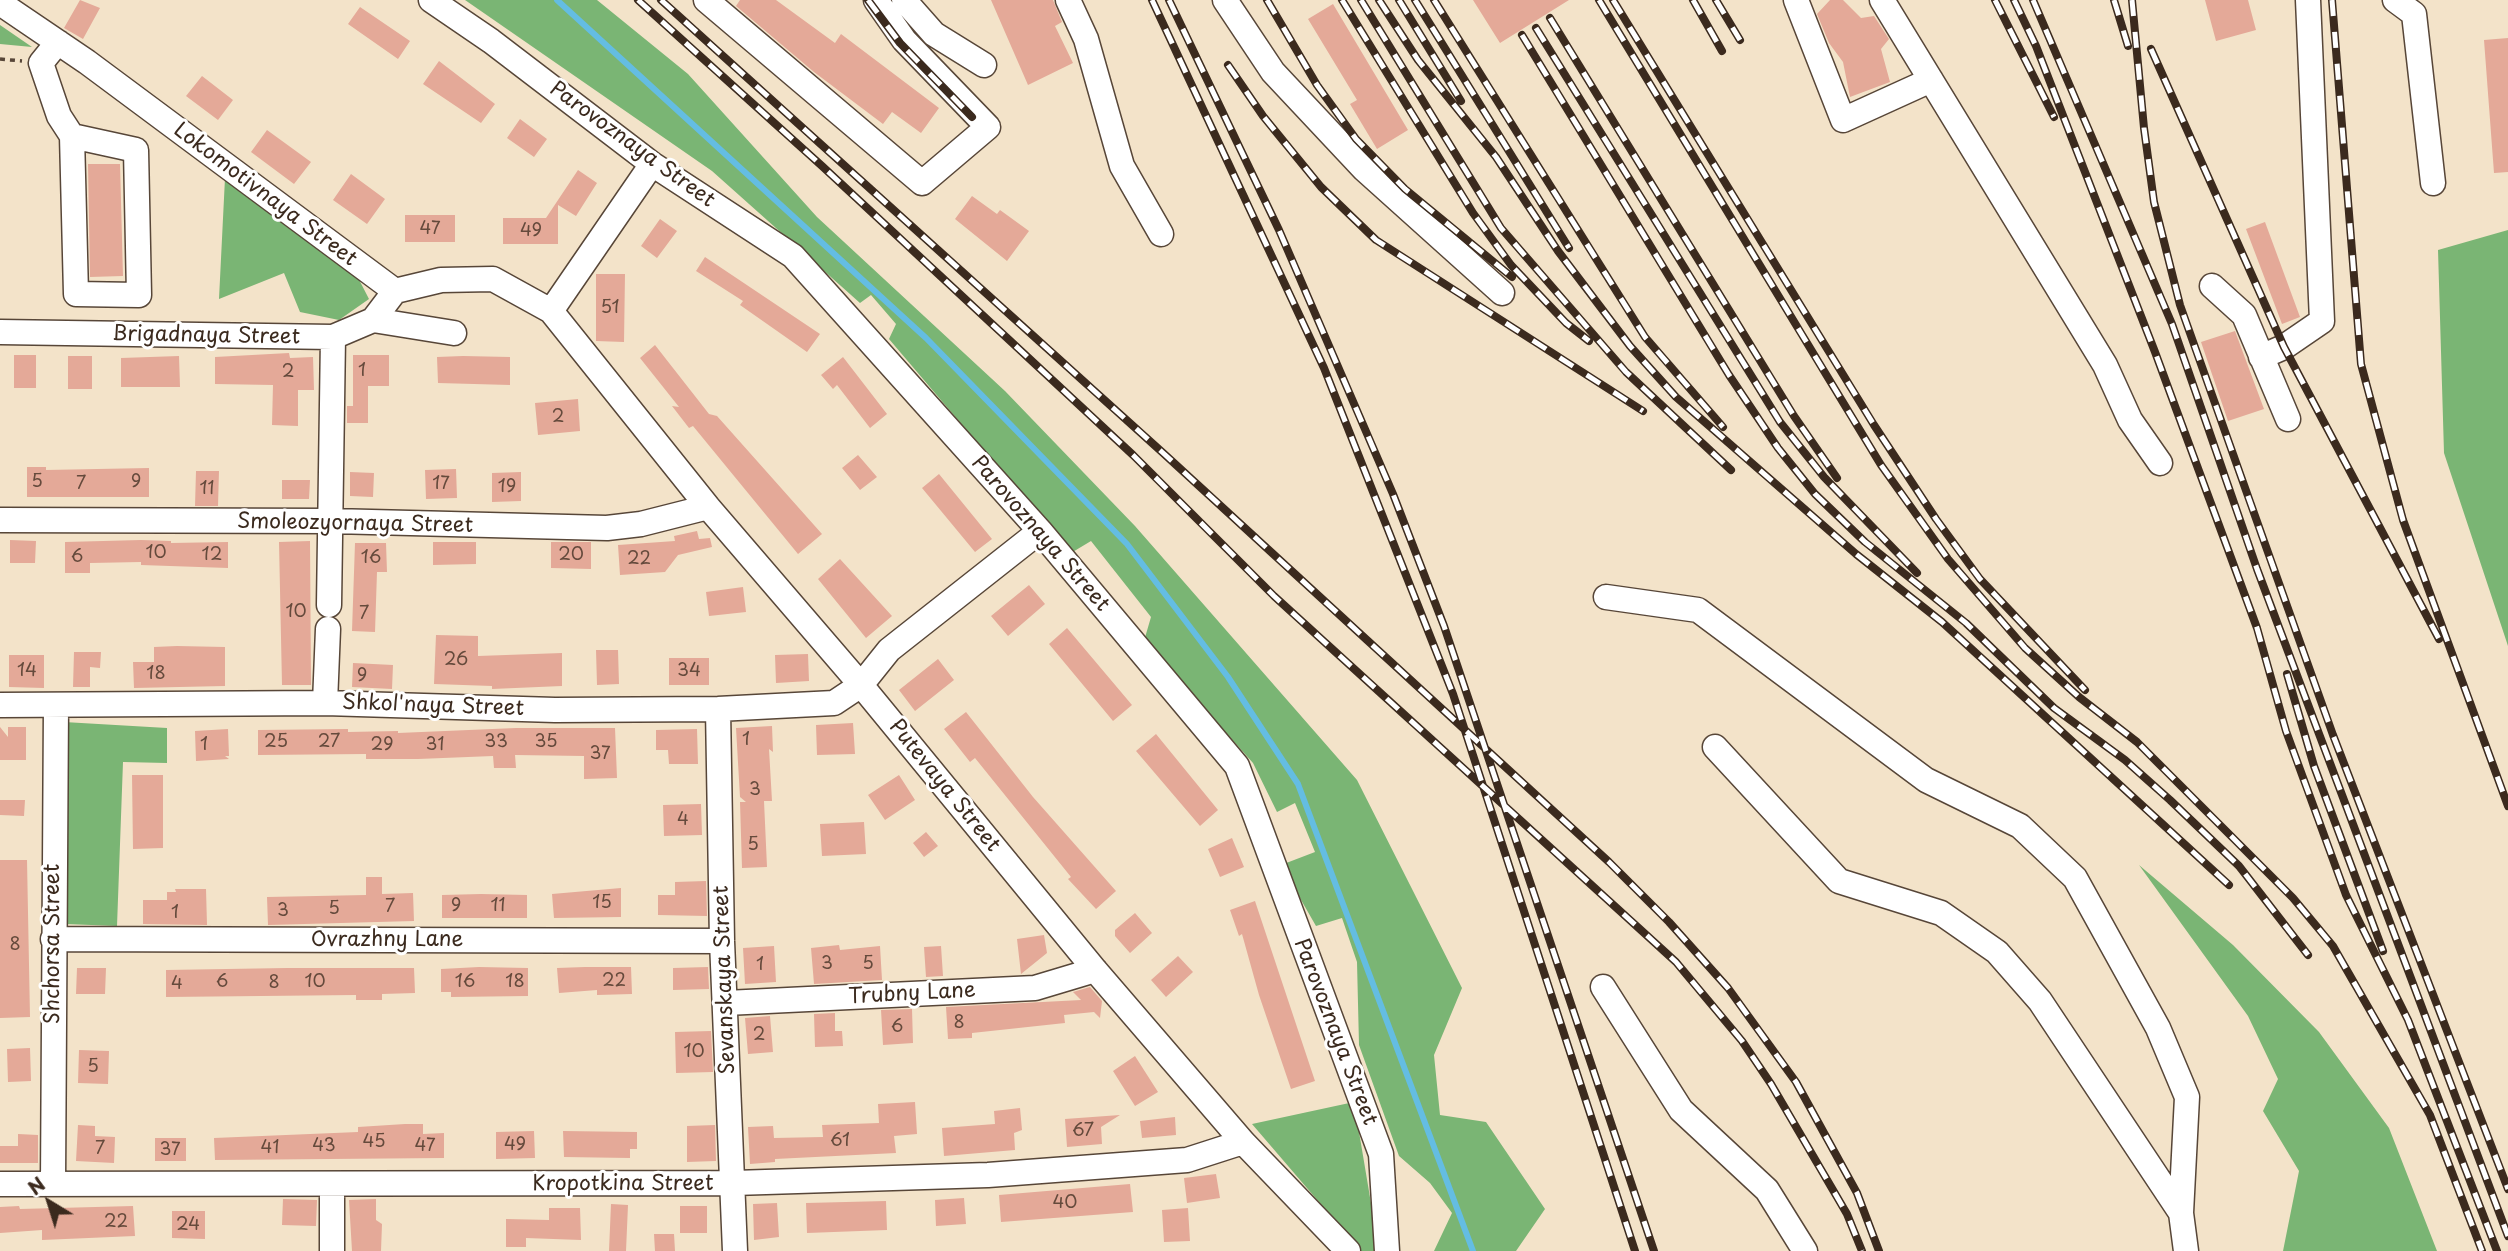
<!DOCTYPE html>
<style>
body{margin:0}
#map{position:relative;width:2508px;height:1251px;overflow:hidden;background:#f3e3c9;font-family:"Playpen Sans",sans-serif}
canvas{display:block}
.north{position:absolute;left:14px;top:1167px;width:70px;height:70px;-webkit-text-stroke:5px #fff;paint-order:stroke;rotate:322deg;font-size:19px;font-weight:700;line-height:28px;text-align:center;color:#3b2a1e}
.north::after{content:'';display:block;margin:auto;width:24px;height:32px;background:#3b2a1e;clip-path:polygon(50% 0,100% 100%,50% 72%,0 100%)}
</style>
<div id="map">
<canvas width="2508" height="1251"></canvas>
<div class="north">N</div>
</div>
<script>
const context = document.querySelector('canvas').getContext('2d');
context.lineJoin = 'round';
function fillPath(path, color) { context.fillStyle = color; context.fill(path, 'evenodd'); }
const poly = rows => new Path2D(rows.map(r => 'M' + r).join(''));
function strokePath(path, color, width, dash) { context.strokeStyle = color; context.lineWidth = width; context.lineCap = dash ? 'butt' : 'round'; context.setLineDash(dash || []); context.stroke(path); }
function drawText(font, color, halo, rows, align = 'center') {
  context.font = font + ' "Playpen Sans",sans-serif'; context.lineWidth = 6; context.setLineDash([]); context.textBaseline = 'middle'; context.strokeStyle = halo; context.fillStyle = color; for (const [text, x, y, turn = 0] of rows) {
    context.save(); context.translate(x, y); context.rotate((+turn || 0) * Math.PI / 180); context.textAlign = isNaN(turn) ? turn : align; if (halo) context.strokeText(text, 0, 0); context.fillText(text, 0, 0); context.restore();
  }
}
const forest = poly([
 [465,0,597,0,688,74,817,217,1005,391,1135,526,1357,780,1462,988,1434,1055,1440,1115,1486,1122,1545,1209,1516,1251,1434,1251,1452,1213,1430,1183,1399,1156,1359,1045,1357,962,1342,918,1316,926,1281,865,1315,852,1295,803,1277,812,1253,763,1144,641,1151,617,1091,541,1071,553,889,339,896,324,871,295,860,303,712,171],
 [0,25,32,47,0,44],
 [225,178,353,268,369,299,339,320,300,312,284,273,219,299],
 [2508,230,2508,646,2444,453,2438,250],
 [64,722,167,728,167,763,123,762,117,926,65,924],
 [2139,865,2233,945,2319,1032,2389,1128,2437,1251,2283,1251,2299,1171,2263,1111,2278,1079,2248,1016],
 [1354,1102,1379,1251,1361,1251,1252,1124]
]);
const stream = poly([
 [557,0,926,338,1127,544,1228,677,1298,784,1473,1251]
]);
const building = poly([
 [80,0,100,8,83,39,64,28],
 [740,0,776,0,835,43,841,34,939,108,921,133,892,112,883,124,814,72,736,6],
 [991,0,1053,0,1062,22,1055,26,1073,63,1028,85],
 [1473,0,1569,0,1500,43],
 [1830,0,1843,0,1861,18,1874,16,1889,39,1881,49,1890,82,1850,97,1843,62,1829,43,1817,14],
 [2205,0,2248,0,2256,30,2216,41],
 [1333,4,1408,130,1377,149,1350,104,1357,100,1308,19],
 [360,7,410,41,398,59,348,24],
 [2508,38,2508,172,2494,173,2484,40],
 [439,61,495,104,481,123,423,84],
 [202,76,233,100,218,120,186,96],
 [520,119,547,139,534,157,507,138],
 [267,130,311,162,294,184,251,152],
 [88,164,120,164,123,276,90,277],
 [578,170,597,183,576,216,558,205,558,244,503,244,503,218,546,218],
 [351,174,385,199,367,224,333,200],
 [972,196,997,214,1000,210,1029,231,1007,261,955,219],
 [405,215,455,215,455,242,405,242],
 [660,219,677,231,657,258,641,246],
 [2265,222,2300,317,2282,324,2246,229],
 [705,257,820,334,807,352,740,305,743,301,696,271],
 [596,274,625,274,624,342,596,341],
 [2235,331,2264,409,2228,421,2201,342],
 [655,345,709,414,717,416,822,534,798,554,693,426,689,428,672,406,679,407,640,358],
 [289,353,290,358,313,357,314,390,298,390,298,426,272,425,273,385,215,384,215,357],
 [14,355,36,355,36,388,14,388],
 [353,355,389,355,389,386,368,386,368,423,347,423,347,406,353,406],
 [68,356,92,356,92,389,68,389],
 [179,356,180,387,121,387,121,358],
 [463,356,510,357,510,385,438,383,437,357],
 [843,357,887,414,870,428,837,385,833,389,821,375],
 [578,399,580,431,538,435,535,403],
 [858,455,877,477,860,490,842,468],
 [27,467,46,467,46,470,149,468,149,497,27,497],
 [456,469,457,498,426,499,425,470],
 [196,471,219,471,218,506,195,506],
 [350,472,374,473,373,497,350,496],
 [521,472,521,501,492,502,492,473],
 [939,474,992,539,975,552,922,488],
 [282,480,310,480,309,499,282,499],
 [697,531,699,539,710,538,712,547,678,555,665,572,620,575,618,545,675,541,674,536],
 [10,540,36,541,35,563,10,563],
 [141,540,171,541,171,543,228,542,228,568,141,565,141,562,90,563,90,573,65,573,65,542],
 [310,541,311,685,282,685,279,542],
 [433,542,476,542,476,564,433,565],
 [551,542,591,542,591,569,551,568],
 [355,543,386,543,387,572,377,572,375,632,352,631],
 [840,559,892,616,866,638,818,579],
 [1029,585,1045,604,1008,636,991,616],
 [743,587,746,612,709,616,706,592],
 [1067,628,1132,705,1113,721,1049,644],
 [436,635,478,636,478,656,562,653,562,686,492,689,492,686,434,684],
 [177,646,225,647,225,686,134,688,133,662,154,662,154,647],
 [596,650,618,650,619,684,597,685],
 [74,652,101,652,100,668,90,667,90,687,73,687],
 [808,654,809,681,776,683,775,655],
 [9,655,44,655,44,688,9,687],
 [669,658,709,658,709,685,669,685],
 [938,659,954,680,915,711,899,690],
 [353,663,393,665,392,689,352,687],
 [966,712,1033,797,1116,891,1096,909,1068,879,1071,877,975,758,970,762,944,729],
 [853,723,855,754,817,755,816,725],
 [772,726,773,752,769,749,772,801,764,801,767,867,742,868,740,802,746,802,740,797,736,728],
 [0,727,8,737,8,727,26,727,26,760,0,760],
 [516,728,615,728,617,778,584,779,584,756,515,755,516,768,494,768,493,756,418,759,366,759,366,754,258,755,258,730,348,729,348,732,398,731,398,733],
 [228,729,229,756,225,756,229,759,196,761,195,731],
 [697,729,698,764,669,764,668,750,656,750,656,730],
 [1156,734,1218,810,1200,826,1136,751],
 [132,775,163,775,163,848,133,849],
 [899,775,915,800,885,820,868,795],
 [0,800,25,800,24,816,0,815],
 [701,804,702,835,664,836,663,805],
 [864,822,866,854,822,856,820,824],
 [926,832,938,846,924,857,913,843],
 [1232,838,1244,867,1220,877,1208,849],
 [0,860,27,860,30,1017,0,1018],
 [366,877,382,877,382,894,413,893,414,921,268,925,267,897,366,895],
 [706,881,707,916,658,915,658,895,675,895,675,882],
 [621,888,621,917,554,918,552,894],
 [175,889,206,889,207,925,143,924,143,900,167,900,167,892,176,892],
 [481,894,527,895,527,918,442,918,442,895],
 [1255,901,1315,1081,1291,1089,1259,995,1242,934,1239,936,1230,910],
 [1135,913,1152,933,1130,953,1115,936,1115,930],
 [1044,935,1047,953,1021,974,1017,939],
 [839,945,840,950,880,946,882,980,814,984,811,948],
 [774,946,776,982,745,984,743,948],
 [941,946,943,976,926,977,924,947],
 [1178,956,1193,972,1166,997,1151,980],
 [479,967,528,968,528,996,451,997,451,992,441,992,441,969],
 [585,967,631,967,632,994,597,995,597,990,559,993,557,968],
 [708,967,709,989,673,990,673,968],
 [77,968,106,968,105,994,76,994],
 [287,968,414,968,415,993,382,994,382,1000,356,1000,356,995,166,997,166,970],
 [1090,987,1102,1001,1100,1018,1094,1012,1064,1015,1065,1023,972,1033,972,1038,948,1039,946,1007,1081,1000,1073,992],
 [912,1009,913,1043,883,1045,881,1010],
 [835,1013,835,1031,842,1031,843,1046,815,1047,814,1014],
 [770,1016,773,1052,748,1054,745,1018],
 [711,1031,713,1072,676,1073,675,1032],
 [30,1048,31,1081,8,1082,7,1049],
 [79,1050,109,1051,108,1084,78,1083],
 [1135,1056,1158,1092,1135,1106,1113,1071],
 [915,1102,917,1134,894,1136,896,1153,775,1159,775,1162,750,1164,748,1127,773,1126,774,1138,823,1137,822,1125,879,1123,878,1104],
 [1020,1108,1022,1130,1014,1133,1015,1150,944,1156,942,1128,995,1124,994,1111],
 [1120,1115,1101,1127,1102,1144,1067,1147,1065,1119],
 [1175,1117,1176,1135,1142,1138,1140,1121],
 [405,1124,423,1124,423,1134,444,1133,444,1158,215,1160,214,1138,358,1132,358,1127],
 [78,1125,95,1126,95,1136,115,1137,114,1163,76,1161],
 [715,1125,716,1161,687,1162,687,1126],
 [534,1131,535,1158,496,1159,496,1132],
 [563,1131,637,1132,637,1149,630,1149,630,1158,564,1157],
 [18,1134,38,1135,38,1163,0,1163,0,1146,18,1146],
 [155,1138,186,1138,186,1161,155,1161],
 [1216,1174,1220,1198,1187,1203,1184,1178],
 [1130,1184,1133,1212,1001,1222,999,1195],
 [964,1198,966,1224,936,1226,935,1200],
 [283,1199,317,1200,316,1226,282,1225],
 [376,1199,376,1220,382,1224,381,1251,352,1251,349,1200],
 [886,1201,887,1230,807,1233,806,1203],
 [777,1203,779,1237,754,1240,753,1204],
 [611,1204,628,1205,626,1251,609,1251],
 [19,1206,20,1209,133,1206,135,1236,42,1240,42,1230,0,1233,0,1207],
 [680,1206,707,1206,707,1233,680,1233],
 [549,1208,580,1208,581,1240,526,1238,526,1247,506,1247,506,1219,549,1220],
 [1188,1208,1190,1241,1164,1242,1162,1210],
 [172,1211,205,1211,205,1239,172,1238],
 [654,1234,674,1234,675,1251,655,1251]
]);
const path = poly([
 [0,59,22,61]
]);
const minor = poly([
 [431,0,491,41,652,164,793,256,1040,531,1237,766,1381,1154,1387,1251],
 [706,0,922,183,988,127,904,40,876,0],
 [904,0,934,34,984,65],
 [1068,0,1086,39,1122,166,1161,234],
 [1225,0,1273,72,1364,169,1502,293],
 [1796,0,1843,120,1931,80],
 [1882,0,2105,365,2130,420,2160,463],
 [2395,0,2414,14,2433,183],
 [0,3,87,62,395,291,441,280,493,279,551,311,708,507,861,685,1095,970,1243,1142,1348,1251],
 [58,42,41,63,59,116,72,136,76,294,139,295,136,150,72,136],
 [2212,286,2244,315,2288,419],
 [551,311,652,164],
 [373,320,454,333],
 [0,332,333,337,373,320,395,291],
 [2261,357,2284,347,2322,321,2308,0],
 [0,520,332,521,607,528,641,524,708,507],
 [1606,597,1698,610,1926,780,2020,826,2075,878,2158,1028,2187,1097,2181,1213,2186,1251],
 [329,605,333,337],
 [325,703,328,629],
 [0,705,325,703,555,710,718,709,834,703,861,685,889,650,1040,531],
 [718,709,722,941,735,1251],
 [1715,747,1839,881,1941,913,1997,952,2040,1001,2181,1213],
 [53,939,722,941],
 [1603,987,1681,1110,1767,1190,1805,1251],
 [726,1003,1035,988,1095,970],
 [53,1182,56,705],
 [0,1184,734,1183,988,1175,1187,1160,1243,1142],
 [332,1251,332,1184]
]);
const rail = poly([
 [638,0,822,166,1133,455,1274,596,1676,962,1742,1041,1771,1084,1847,1214,1862,1251],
 [661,0,1162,452,1609,862,1669,922,1728,988,1796,1082,1857,1193,1879,1251],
 [868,0,900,43,972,117],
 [1152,0,1324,368,1453,694,1635,1251],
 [1169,0,1279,230,1393,494,1444,626,1654,1251],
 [1267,0,1317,85,1356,139,1405,189,1512,277],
 [1342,0,1473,213,1511,265,1566,323,1589,341],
 [1361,0,1501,228,1626,372,1731,470],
 [1379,0,1418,60,1496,157,1558,251,1630,346,1676,397,1856,554,1942,622,2229,885],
 [1399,0,1461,101],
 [1415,0,1569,248],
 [1434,0,1645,337,1723,427],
 [1599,0,1881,465,1948,559,2025,648,2079,697,2137,742,2293,898,2333,946,2430,1115,2482,1251],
 [1613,0,1874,425,1936,519,1980,579,2085,690],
 [1693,0,1722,51],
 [1716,0,1740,40],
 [1995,0,2054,117],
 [2014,0,2036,46,2155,352,2257,628,2286,731,2346,895,2408,1020,2497,1251],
 [2033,0,2172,324,2257,569,2508,1236],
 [2114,0,2128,46],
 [2132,0,2144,128,2154,202,2180,305,2333,735,2508,1189],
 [2332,0,2361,364,2403,520,2508,806],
 [1550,18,1794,416,1837,478],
 [1536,28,1780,422,1824,477,1917,573],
 [1522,35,1729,375,1778,448,1815,494,1865,542,1966,623,2054,708,2125,760,2170,800,2239,866,2308,955],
 [2151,49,2284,347,2439,639],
 [1228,65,1263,116,1321,187,1376,240,1643,411],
 [2287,674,2314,766,2383,951]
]);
const numberNames = [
 ["47",430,229],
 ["49",531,231],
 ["51",610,308],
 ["1",362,371],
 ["2",288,372],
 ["2",558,417],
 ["5",37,482],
 ["9",136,482],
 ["7",81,484],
 ["17",441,484],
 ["19",507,487],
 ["11",207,489],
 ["10",156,553],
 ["12",212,555],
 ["20",571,555],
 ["6",77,557],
 ["16",371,558],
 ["22",639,559],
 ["10",296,612],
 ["7",364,614],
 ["26",456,660],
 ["14",27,671],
 ["34",689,671],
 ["18",156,674],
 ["9",362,676],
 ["1",746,740],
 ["25",276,742],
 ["27",329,742],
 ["33",496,742],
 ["35",546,742],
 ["1",204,745],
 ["29",382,745],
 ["31",435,745],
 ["37",600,754],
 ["3",755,790],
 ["4",683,820],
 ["5",753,845],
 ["15",602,903],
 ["9",456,906],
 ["11",498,906],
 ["7",390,907],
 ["5",334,909],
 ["3",283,911],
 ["1",175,913],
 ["8",15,945],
 ["3",827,964],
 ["5",868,964],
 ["1",760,965],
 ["22",614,981],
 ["6",222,982],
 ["10",315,982],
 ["16",465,982],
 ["18",515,982],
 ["8",274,983],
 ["4",177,984],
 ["8",959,1023],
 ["6",897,1027],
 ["2",759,1035],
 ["10",694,1052],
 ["5",93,1067],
 ["67",1083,1131],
 ["61",840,1141],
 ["45",374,1142],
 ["49",515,1145],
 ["43",324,1146],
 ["47",425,1146],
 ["41",270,1148],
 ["7",100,1149],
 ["37",170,1150],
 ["40",1065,1203],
 ["22",116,1222],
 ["24",188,1225]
];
const streetNames = [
 ["Parovoznaya Street",632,145,36],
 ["Lokomotivnaya Street",265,195,37],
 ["Brigadnaya Street",206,336,1],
 ["Smoleozyornaya Street",355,524,1],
 ["Parovoznaya Street",1040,534,49],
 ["Shkol'naya Street",433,706,2],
 ["Putevaya Street",944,786,51],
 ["Ovrazhny Lane",387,940],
 ["Shchorsa Street",53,944,-90],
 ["Sevanskaya Street",725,980,-92],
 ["Trubny Lane",912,994,-3],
 ["Parovoznaya Street",1335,1032,69],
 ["Kropotkina Street",623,1184]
];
fillPath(forest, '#7ab574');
strokePath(stream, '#64bde2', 6);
fillPath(building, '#e4a998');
strokePath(minor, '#574638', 27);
strokePath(path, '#574638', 3.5, [5, 5]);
strokePath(minor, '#fff', 24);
strokePath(rail, '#3b2a1e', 8);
strokePath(rail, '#fff', 5, [16]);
drawText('18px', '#654a3c', null, numberNames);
drawText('21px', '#3b2a1e', '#fff', streetNames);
</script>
